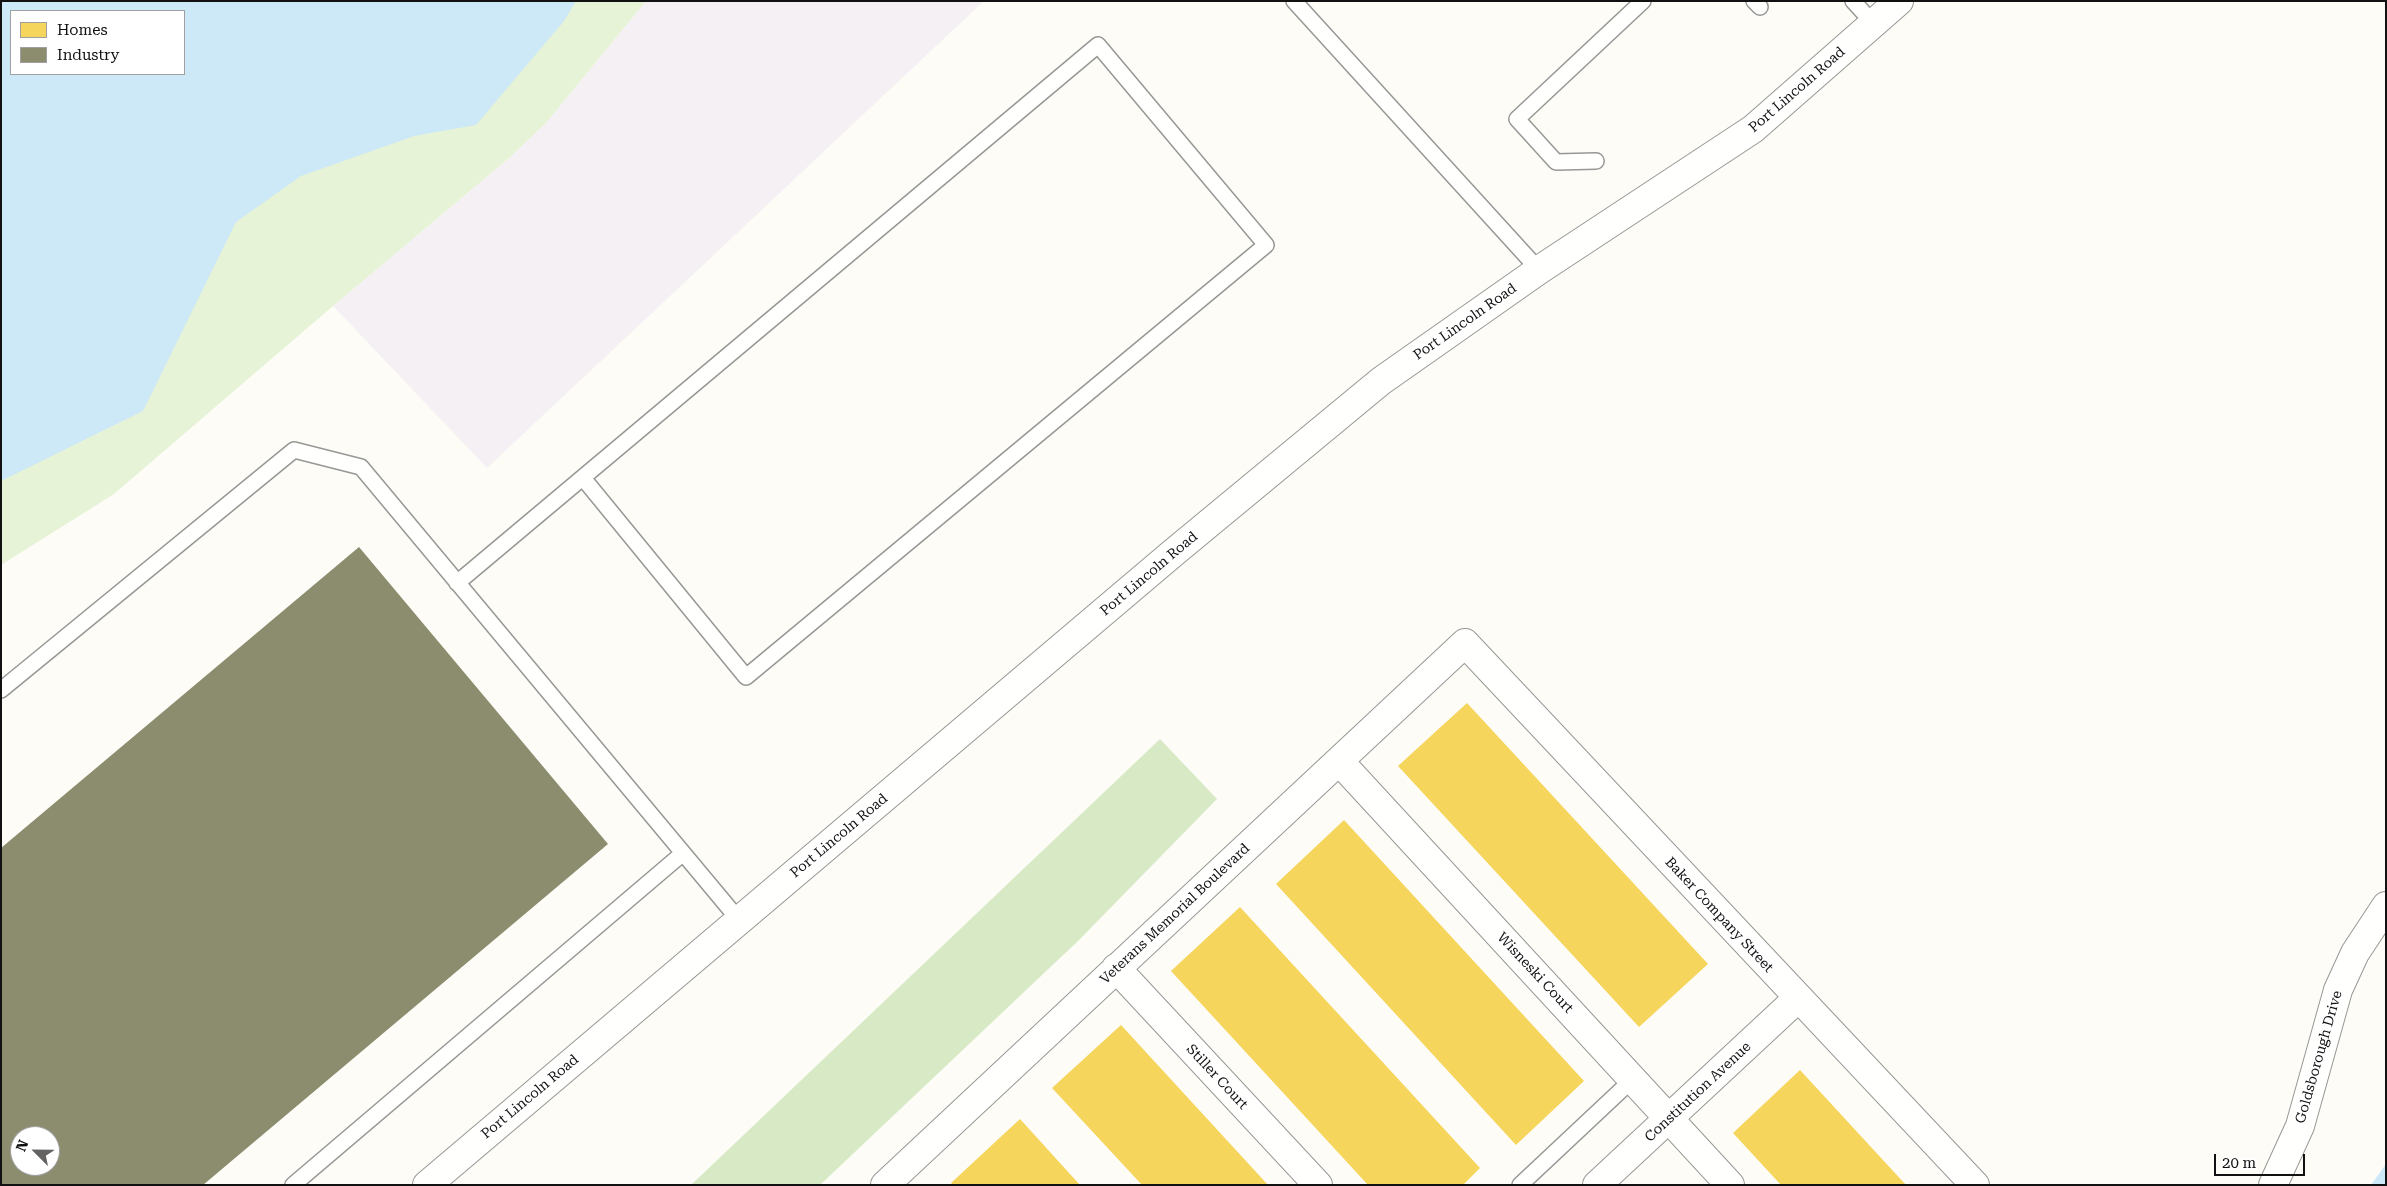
<!DOCTYPE html>
<style>
body{margin:0}
#map{position:relative;width:2387px;height:1186px;overflow:hidden;background:#fdfcf7;font-family:"Roboto Serif",serif}
canvas{display:block}
.frame{position:absolute;inset:0;border:2px solid #111;pointer-events:none}
.legend{position:absolute;left:10px;top:10px;width:175px;height:65px;box-sizing:border-box;background:#fff;border:1px solid #a0a0a0;margin:0;padding:6px 9px;list-style:none;font-size:15px;color:#111}
.legend li{display:flex;align-items:center;gap:10px;height:25px}
.legend b{width:25px;border:1px solid #a0a0a0}
.north{position:absolute;left:10px;top:1126px;width:50px;height:50px;box-sizing:border-box;background:#fff;border:1px solid #a0a0a0;border-radius:50%;rotate:293deg;font-size:14px;font-weight:700;line-height:20px;text-align:center;color:#111}
.north::after{content:'';display:block;margin:auto;width:18px;height:22px;background:#646362;clip-path:polygon(50% 0,100% 100%,50% 72%,0 100%)}
.scale{position:absolute;left:2214px;top:1154px;width:91px;height:22px;box-sizing:border-box;border:2px solid #111;border-top:0;padding-left:6px;font-size:15px;line-height:18px;white-space:nowrap;color:#111;-webkit-text-stroke:4px #fff;paint-order:stroke}
</style>
<div id="map">
<canvas width="2387" height="1186"></canvas>
<div class="frame"></div>
<ul class="legend">
<li><b style="height:14px;background:#f6d55c"></b>Homes</li>
<li><b style="height:14px;background:#8c8c6e"></b>Industry</li>
</ul>
<div class="north">N</div>
<div class="scale">20 m</div>
</div>
<script>
const context = document.querySelector('canvas').getContext('2d');
context.lineJoin = 'round';
function fillPath(path, color) { context.fillStyle = color; context.fill(path, 'evenodd'); }
const poly = rows => new Path2D(rows.map(r => 'M' + r).join(''));
function strokePath(path, color, width, dash) { context.strokeStyle = color; context.lineWidth = width; context.lineCap = dash ? 'butt' : 'round'; context.setLineDash(dash || []); context.stroke(path); }
function drawText(font, color, halo, rows, align = 'center') {
  context.font = font + ' "Roboto Serif",serif'; context.lineWidth = 5; context.setLineDash([]); context.textBaseline = 'middle'; context.strokeStyle = halo; context.fillStyle = color; for (const [text, x, y, turn = 0] of rows) {
    context.save(); context.translate(x, y); context.rotate((+turn || 0) * Math.PI / 180); context.textAlign = isNaN(turn) ? turn : align; if (halo) context.strokeText(text, 0, 0); context.fillText(text, 0, 0); context.restore();
  }
}
const industrial = poly([
 [646,1,984,1,487,468,333,306,508,159,546,123]
]);
const green = poly([
 [191,1,646,1,546,123,508,159,333,306,114,494,1,565,1,401,184,74,184,11]
]);
const forest = poly([
 [1160,739,1217,799,1078,941,820,1185,691,1185]
]);
const water = poly([
 [1,1,576,1,564,21,476,125,414,136,301,176,236,222,143,411,1,481],
 [11,11,184,11,184,74,11,74],
 [2386,1164,2386,1185,2371,1185]
]);
const homes = poly([
 [1467,703,1708,964,1639,1027,1398,766],
 [1344,820,1584,1081,1516,1145,1276,884],
 [1240,907,1480,1168,1463,1185,1368,1185,1171,971],
 [1121,1025,1268,1185,1142,1185,1052,1088],
 [1800,1070,1906,1185,1781,1185,1733,1133],
 [1020,1119,1080,1185,953,1185,951,1183]
]);
const industry = poly([
 [359,547,608,844,203,1185,1,1185,1,848],
 [20,1136,50,1136,50,1166,20,1166]
]);
const service = poly([
 [1294,1,1539,270],
 [1754,1,1760,7],
 [1853,1,1874,24],
 [1596,161,1556,162,1517,119,1643,1],
 [457,583,1098,45,1266,245,746,677,583,478],
 [1,690,294,450,361,467,739,920],
 [293,1185,682,854],
 [1520,1185,1633,1079]
]);
const minor = poly([
 [1339,761,1730,1185],
 [1116,968,1318,1185],
 [885,1185,1465,643,1975,1185],
 [1597,1185,1798,998]
]);
const tertiary = poly([
 [427,1185,1173,553,1381,381,1539,270,1753,129,1899,1],
 [2273,1185,2300,1126,2338,990,2355,953,2386,906]
]);
const streetNames = [
 ["Port Lincoln Road",1797,90,-41],
 ["Port Lincoln Road",1465,322,-35],
 ["Port Lincoln Road",1149,574,-40],
 ["Port Lincoln Road",839,836,-40],
 ["Veterans Memorial Boulevard",1175,914,-43],
 ["Baker Company Street",1719,915,47],
 ["Wisneski Court",1535,973,47],
 ["Goldsborough Drive",2319,1057,-74],
 ["Stiller Court",1217,1077,47],
 ["Constitution Avenue",1698,1092,-43],
 ["Port Lincoln Road",530,1097,-40]
];
fillPath(industrial, '#f5f0f3');
fillPath(green, '#e7f3d7');
fillPath(forest, '#d8eac5');
fillPath(water, '#cde8f7');
fillPath(homes, '#f6d55c');
fillPath(industry, '#8c8c6e');
strokePath(service, '#979795', 18);
strokePath(minor, '#979795', 30);
strokePath(tertiary, '#979795', 30);
strokePath(service, '#fffffe', 15);
strokePath(minor, '#fffffe', 28);
strokePath(tertiary, '#fffffe', 28);
drawText('14px', '#111', '#fff', streetNames);
</script>
